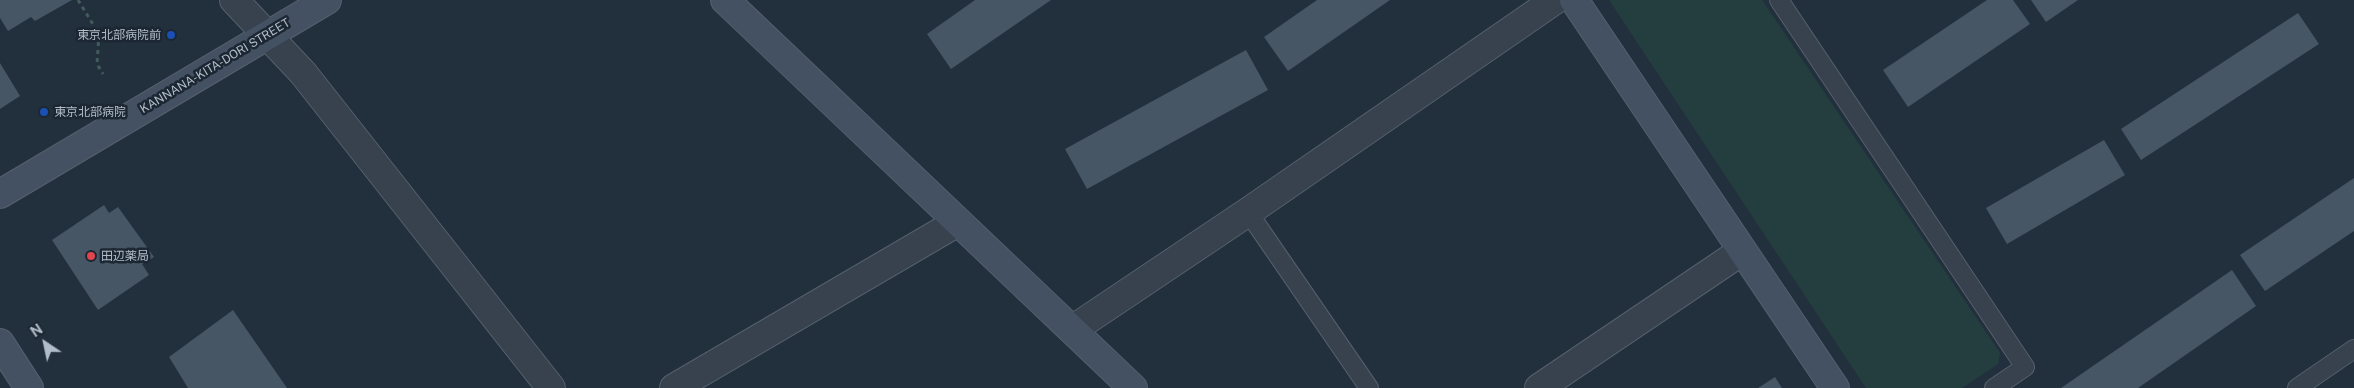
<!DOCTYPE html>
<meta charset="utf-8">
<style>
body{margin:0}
#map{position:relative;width:2354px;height:388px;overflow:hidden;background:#22303e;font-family:"Public Sans",sans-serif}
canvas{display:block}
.north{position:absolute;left:20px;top:318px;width:50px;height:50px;-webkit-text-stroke:4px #1c2733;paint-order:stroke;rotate:326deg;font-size:14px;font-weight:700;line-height:20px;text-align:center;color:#b2bdca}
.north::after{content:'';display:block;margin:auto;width:18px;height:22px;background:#b2bdca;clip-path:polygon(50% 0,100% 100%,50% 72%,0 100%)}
</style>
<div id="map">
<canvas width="2354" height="388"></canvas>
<div class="north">N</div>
</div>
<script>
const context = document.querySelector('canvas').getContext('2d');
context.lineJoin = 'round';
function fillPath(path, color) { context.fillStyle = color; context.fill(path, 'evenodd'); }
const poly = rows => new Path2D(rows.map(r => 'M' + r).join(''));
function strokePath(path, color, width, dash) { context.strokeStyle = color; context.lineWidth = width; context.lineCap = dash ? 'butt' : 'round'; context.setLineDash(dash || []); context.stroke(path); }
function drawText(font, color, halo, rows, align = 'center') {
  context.font = font + ' "Public Sans","Noto Sans JP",sans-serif'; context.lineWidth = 5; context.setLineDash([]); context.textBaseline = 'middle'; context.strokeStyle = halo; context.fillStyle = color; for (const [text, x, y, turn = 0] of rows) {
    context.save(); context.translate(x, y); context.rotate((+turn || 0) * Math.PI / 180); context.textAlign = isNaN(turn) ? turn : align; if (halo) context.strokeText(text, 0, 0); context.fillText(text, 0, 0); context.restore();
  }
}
const green = poly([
 [1609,0,1762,0,2000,353,1998,364,1962,388,1866,388]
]);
const building = poly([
 [0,0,72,0,35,21,31,17,8,31,0,18],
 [975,0,1051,0,951,69,927,34],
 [1317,0,1390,0,1288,71,1264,37],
 [1987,0,2013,0,2030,24,1908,107,1883,70],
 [2031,0,2078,0,2046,22],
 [2298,13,2319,44,2141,160,2121,129],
 [1246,50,1268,90,1087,189,1065,149],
 [0,63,20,96,0,109],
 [2104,140,2125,175,2007,244,1986,208],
 [2354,178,2354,231,2265,291,2240,255],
 [104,205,109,213,118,207,154,257,142,264,149,275,98,310,52,240],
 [2232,270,2256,306,2138,388,2061,388],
 [233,310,287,388,188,388,169,357],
 [1775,377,1782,388,1758,388]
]);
const path = poly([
 [78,0,99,34,97,64,103,74]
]);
const lane = poly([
 [1779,0,2025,367,1994,388],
 [1248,212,1369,388],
 [2297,388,2354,349]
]);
const street = poly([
 [234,0,303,73,551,388],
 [1072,330,1248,212,1555,0],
 [674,388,958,222],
 [1539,388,1742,251]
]);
const secondary = poly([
 [725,0,1133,388],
 [1574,0,1835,388],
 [0,194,327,0],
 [0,343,29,388]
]);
const markers = [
 [171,35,5,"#1a4fb4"],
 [44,112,5,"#1a4fb4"],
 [91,256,5,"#e0444e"]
];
const poiNames = [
 ["東京北部病院前",161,35,"right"],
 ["東京北部病院",54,112],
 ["田辺薬局",101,256]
];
const streetNames = [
 ["KANNANA-KITA-DORI STREET",215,66,-31]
];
fillPath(green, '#243e3f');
fillPath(building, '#465665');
strokePath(lane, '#55606c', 20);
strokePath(street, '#55606c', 30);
strokePath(secondary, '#55606c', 30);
strokePath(path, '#425b5c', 3, [4, 4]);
strokePath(lane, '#37424e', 18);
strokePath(street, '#37424e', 28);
strokePath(secondary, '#445162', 28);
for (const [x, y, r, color] of markers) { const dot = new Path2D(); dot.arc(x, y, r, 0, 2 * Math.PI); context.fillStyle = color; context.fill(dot); strokePath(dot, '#1c2733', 2); }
drawText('12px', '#b2bdca', '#1c2733', poiNames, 'left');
drawText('12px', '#b2bdca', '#1c2733', streetNames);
</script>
